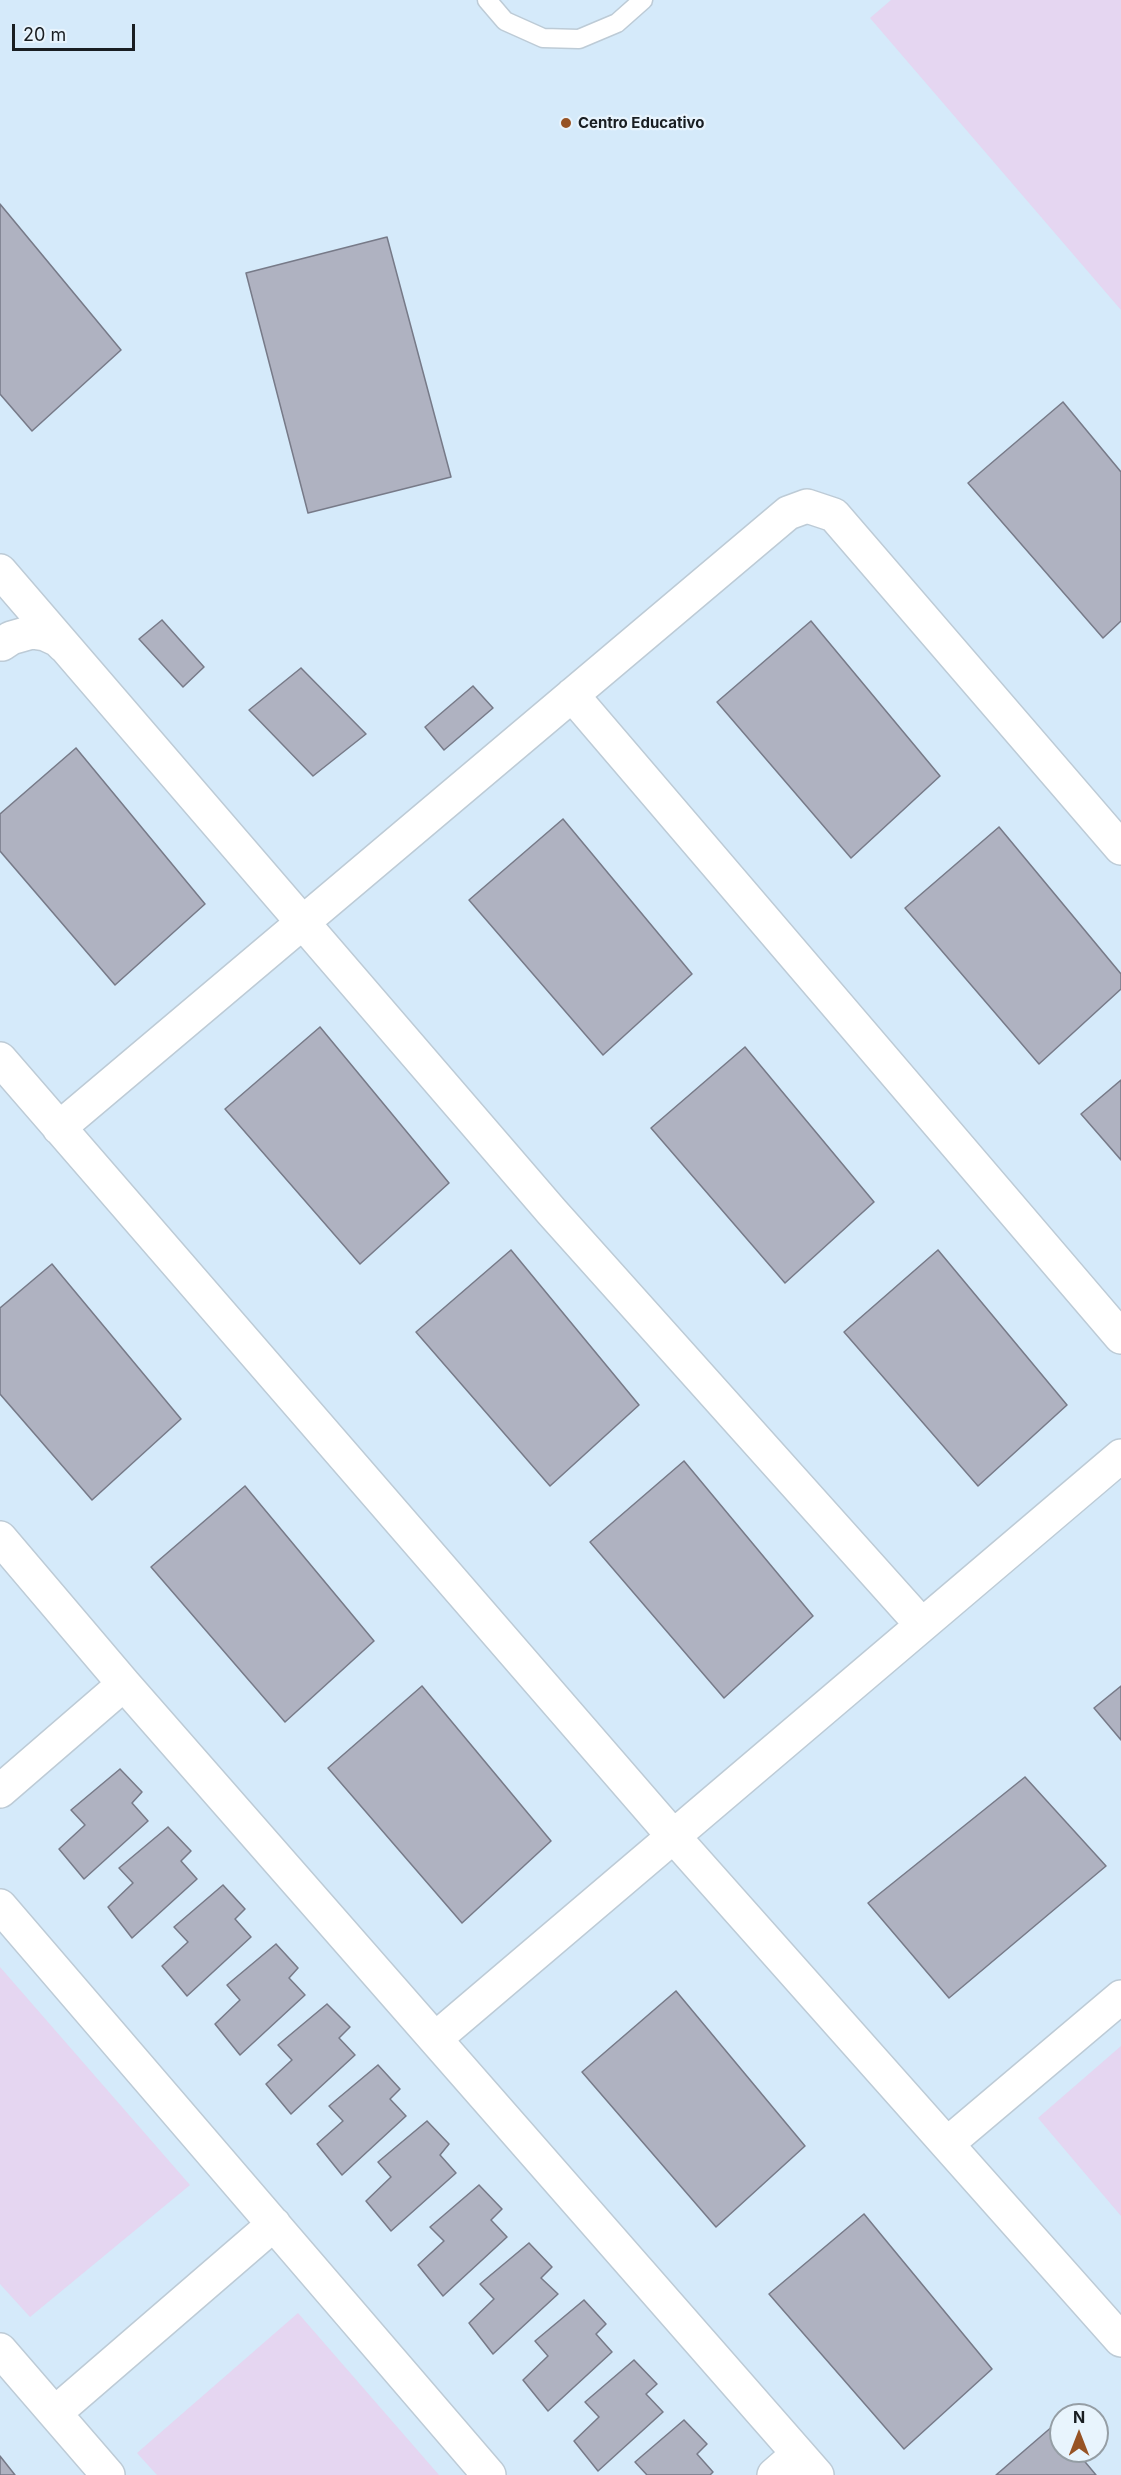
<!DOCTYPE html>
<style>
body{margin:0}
#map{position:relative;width:1121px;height:2475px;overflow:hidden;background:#e8f4fd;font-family:Inter,sans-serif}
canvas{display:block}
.north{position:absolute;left:1049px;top:2403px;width:60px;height:60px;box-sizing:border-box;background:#e8f4fd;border:2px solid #959ea5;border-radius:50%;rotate:0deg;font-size:16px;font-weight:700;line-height:24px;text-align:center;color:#191e22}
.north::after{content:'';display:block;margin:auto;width:21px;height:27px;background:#975325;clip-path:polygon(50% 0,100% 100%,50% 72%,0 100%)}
.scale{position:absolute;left:12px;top:24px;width:123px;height:27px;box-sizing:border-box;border:3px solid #191e22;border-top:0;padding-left:8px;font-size:18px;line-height:21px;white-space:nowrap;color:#191e22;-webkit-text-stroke:4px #e8f4fd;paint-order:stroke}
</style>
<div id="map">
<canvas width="1121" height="2475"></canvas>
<div class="north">N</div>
<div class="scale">20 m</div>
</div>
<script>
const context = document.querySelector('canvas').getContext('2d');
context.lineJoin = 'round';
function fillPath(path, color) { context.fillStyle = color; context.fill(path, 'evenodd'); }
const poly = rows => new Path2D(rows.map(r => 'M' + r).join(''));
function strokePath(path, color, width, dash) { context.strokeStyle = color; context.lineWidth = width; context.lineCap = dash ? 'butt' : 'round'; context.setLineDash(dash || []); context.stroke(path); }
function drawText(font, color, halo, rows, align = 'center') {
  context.font = font + ' Inter,sans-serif'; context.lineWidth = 4.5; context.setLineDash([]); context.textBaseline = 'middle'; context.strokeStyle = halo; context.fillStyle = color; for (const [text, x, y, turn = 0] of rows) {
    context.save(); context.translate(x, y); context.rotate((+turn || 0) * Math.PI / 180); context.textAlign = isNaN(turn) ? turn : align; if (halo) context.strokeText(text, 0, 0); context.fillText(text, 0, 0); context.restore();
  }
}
const built = poly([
 [0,0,1121,0,1121,2475,0,2475],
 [1061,2415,1097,2415,1097,2451,1061,2451]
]);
const green = poly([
 [891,0,1121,0,1121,310,870,18],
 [0,1967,190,2185,30,2317,0,2284],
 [1121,2046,1121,2216,1038,2118],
 [298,2313,439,2475,157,2475,137,2453]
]);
const building = poly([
 [0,204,121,350,32,431,0,394,0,204],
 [387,237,451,477,308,513,246,273,387,237],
 [1063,402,1121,472,1121,621,1103,638,968,483,1063,402],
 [162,620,204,667,183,687,139,639,162,620],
 [811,621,940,776,851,858,717,702,811,621],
 [301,668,366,734,313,776,249,710,301,668],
 [473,686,493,708,444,750,425,727,473,686],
 [76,748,205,904,115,985,0,851,0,814,76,748],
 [563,819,692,974,603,1055,469,900,563,819],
 [999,827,1121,974,1121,989,1039,1064,905,908,999,827],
 [320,1027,449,1183,360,1264,225,1109,320,1027],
 [745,1047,874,1202,785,1283,651,1128,745,1047],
 [1121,1080,1121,1160,1081,1114,1121,1080],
 [511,1250,639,1405,550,1486,416,1332,511,1250],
 [938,1250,1067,1405,978,1486,844,1332,938,1250],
 [52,1264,181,1419,92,1500,0,1394,0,1308,52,1264],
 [684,1461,813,1616,724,1698,590,1542,684,1461],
 [245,1486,374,1641,285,1722,151,1567,245,1486],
 [422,1686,551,1841,462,1923,328,1768,422,1686],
 [1121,1686,1121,1740,1094,1708,1121,1686],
 [120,1769,142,1792,132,1803,148,1821,84,1879,59,1849,85,1825,71,1810,120,1769],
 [1025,1777,1106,1866,949,1998,868,1903,1025,1777],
 [168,1827,191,1851,181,1861,197,1879,132,1938,108,1907,133,1883,119,1868,168,1827],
 [223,1885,245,1909,235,1919,251,1937,187,1996,162,1966,188,1942,174,1927,223,1885],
 [276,1944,298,1968,289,1978,305,1995,240,2055,215,2024,240,2000,227,1985,276,1944],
 [676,1991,805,2146,716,2227,582,2072,676,1991],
 [327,2004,350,2027,339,2038,355,2055,291,2114,266,2084,292,2060,278,2045,327,2004],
 [378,2065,400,2089,390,2099,406,2116,342,2175,317,2144,343,2121,329,2106,378,2065],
 [427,2121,449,2144,440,2155,456,2173,391,2231,366,2201,391,2177,378,2162,427,2121],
 [479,2185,502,2209,491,2220,507,2237,443,2296,418,2265,444,2241,430,2227,479,2185],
 [864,2214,992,2369,904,2449,769,2294,864,2214],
 [529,2243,552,2267,541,2278,558,2294,493,2354,469,2323,494,2299,480,2284,529,2243],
 [584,2300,606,2324,596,2334,612,2352,548,2411,523,2380,548,2356,535,2341,584,2300],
 [634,2360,657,2384,646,2394,663,2412,598,2471,574,2441,599,2417,585,2402,634,2360],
 [684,2420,707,2444,697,2454,713,2472,710,2475,647,2475,635,2462,684,2420],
 [1054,2425,1061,2433,1061,2451,1076,2451,1096,2475,996,2475,1054,2425],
 [0,2456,15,2475,0,2475,0,2456]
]);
const lane = poly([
 [487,0,505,21,543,38,579,39,617,23,643,0]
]);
const street = poly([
 [0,571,552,1212,922,1625],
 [2,644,11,638,32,632,45,634,58,640,64,646],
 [572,695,1121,1337],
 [0,1059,674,1837,1121,2340],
 [59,1128,788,513,807,506,834,515,1121,848],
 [0,1538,124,1684,817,2475],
 [0,1791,124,1684],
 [0,1906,489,2475],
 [435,2039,1121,1456],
 [947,2144,1121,1997],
 [0,2350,108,2475],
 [55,2413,274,2224],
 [774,2475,798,2454]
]);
const markers = [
 [566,123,6,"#975325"]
];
const poiNames = [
 ["Centro Educativo",578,123]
];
fillPath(built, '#d5eafa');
fillPath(green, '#e5d6f1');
fillPath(building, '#afb2c1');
strokePath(building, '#777a88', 1.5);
strokePath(lane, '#bdcbd6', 21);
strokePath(street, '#bdcbd6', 36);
strokePath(lane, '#fff', 18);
strokePath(street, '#fff', 33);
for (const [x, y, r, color] of markers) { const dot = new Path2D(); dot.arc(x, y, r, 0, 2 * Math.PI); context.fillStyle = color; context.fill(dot); strokePath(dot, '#e8f4fd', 2); }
drawText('bold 15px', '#191e22', '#e8f4fd', poiNames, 'left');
</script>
